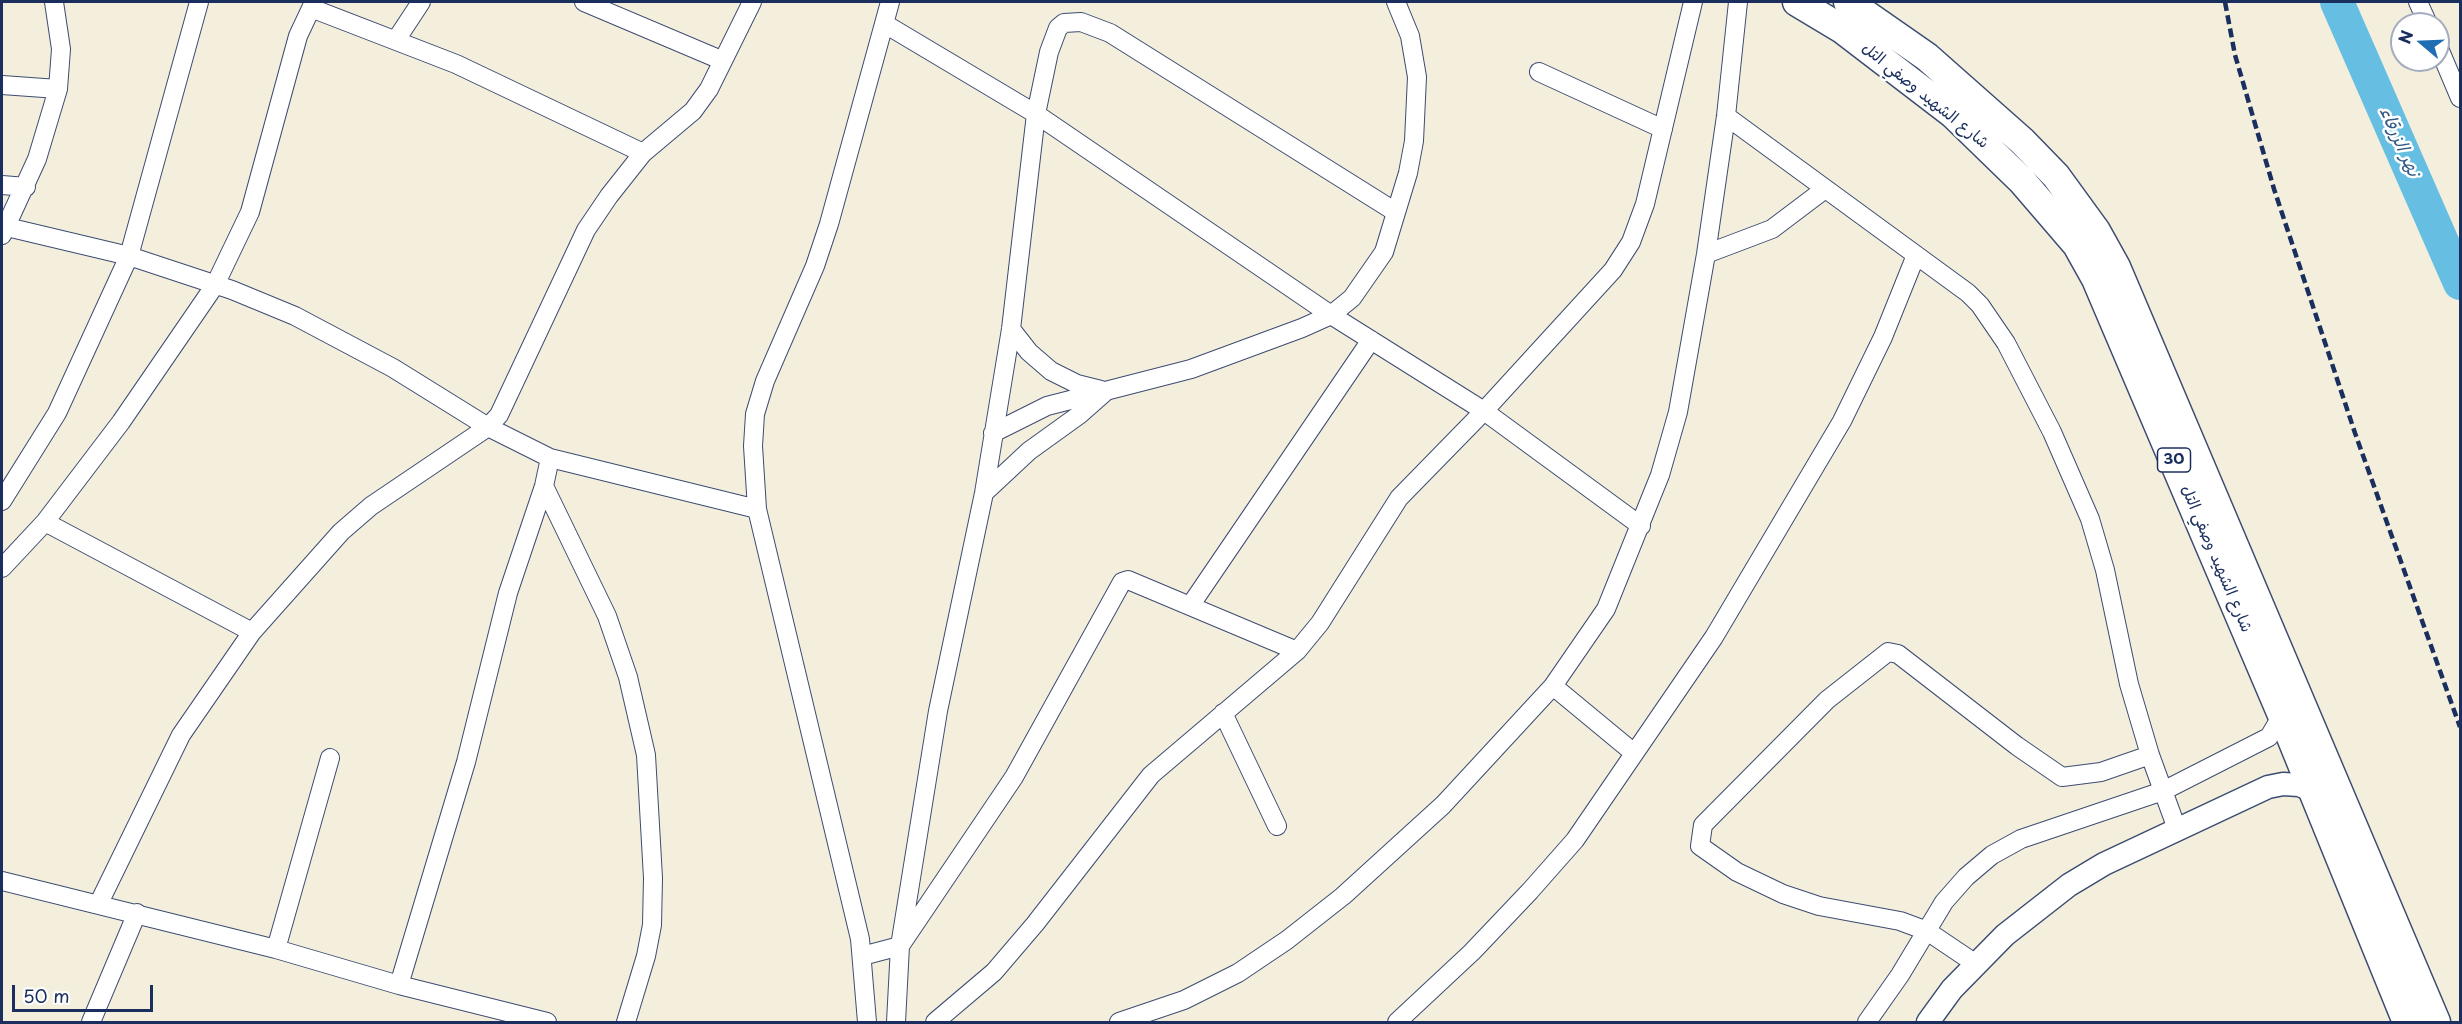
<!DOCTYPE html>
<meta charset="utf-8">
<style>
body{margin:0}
#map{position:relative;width:2462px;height:1024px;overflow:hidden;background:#f4efdd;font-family:"Playpen Sans",sans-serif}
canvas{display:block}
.frame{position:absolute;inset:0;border:3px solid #1b2f5e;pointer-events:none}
.north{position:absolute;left:2390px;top:12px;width:60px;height:60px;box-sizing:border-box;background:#fff;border:2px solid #a4acbf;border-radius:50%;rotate:289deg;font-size:16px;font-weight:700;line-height:24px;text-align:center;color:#1b2f5e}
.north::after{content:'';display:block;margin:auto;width:21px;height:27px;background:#1f6fb2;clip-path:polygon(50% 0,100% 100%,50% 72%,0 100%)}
.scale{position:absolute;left:12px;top:985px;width:141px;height:27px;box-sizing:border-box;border:3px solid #1b2f5e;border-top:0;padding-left:8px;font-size:18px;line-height:21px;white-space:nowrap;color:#1b2f5e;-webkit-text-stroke:4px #fff;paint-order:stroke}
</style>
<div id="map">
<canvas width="2462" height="1024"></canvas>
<div class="frame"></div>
<div class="north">N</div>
<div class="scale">50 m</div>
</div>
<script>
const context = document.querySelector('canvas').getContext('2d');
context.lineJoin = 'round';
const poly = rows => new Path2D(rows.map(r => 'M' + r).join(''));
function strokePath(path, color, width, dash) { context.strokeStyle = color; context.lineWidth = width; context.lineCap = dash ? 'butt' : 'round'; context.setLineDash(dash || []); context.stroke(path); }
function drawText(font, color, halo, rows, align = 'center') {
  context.font = font + ' "Playpen Sans","Playpen Sans Arabic",sans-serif'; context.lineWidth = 5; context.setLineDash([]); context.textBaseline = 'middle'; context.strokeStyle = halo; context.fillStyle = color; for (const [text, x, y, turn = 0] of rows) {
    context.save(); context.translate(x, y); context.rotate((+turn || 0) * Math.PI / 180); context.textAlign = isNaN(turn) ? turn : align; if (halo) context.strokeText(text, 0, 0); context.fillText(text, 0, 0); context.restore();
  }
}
const river = poly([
 [2337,2,2460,283]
]);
const minor = poly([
 [584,2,721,60],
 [2418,2,2428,24],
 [311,8,456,64,643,153],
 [885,24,1036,114,1331,315,1484,411,1641,526],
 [396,40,421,2],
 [2438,46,2460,98],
 [1539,72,1663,129],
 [2,85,58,89],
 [1726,116,1968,293,1980,305,2006,343,2052,432,2090,519,2105,570,2129,684,2150,755,2177,829],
 [2,185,26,187],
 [7,227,129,256,232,290,295,316,393,368,488,427,550,458,757,509],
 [2,235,37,159,58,89,61,49,54,2],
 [1706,254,1772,229,1825,189],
 [1011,329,1029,352,1051,371,1077,384,1101,390],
 [993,433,1047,406,1191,369,1302,328,1331,315,1352,298,1384,252,1408,173,1414,141,1417,77,1410,36,1396,2],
 [544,486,607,616,628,677,646,755,653,878,652,925,646,956,626,1022],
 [984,493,1029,451,1079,415,1104,393],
 [2,501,57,413,129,256,199,2],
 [45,522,252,632],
 [2,568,45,522,121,422,215,285,250,212,298,36,314,2],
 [1190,606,1371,340],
 [1553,686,1634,753],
 [1223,713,1277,826],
 [2,881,276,949,399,985,547,1022],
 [99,903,181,735,252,632,341,532,371,506,488,427,499,415,586,230,609,196,643,153,693,111,709,89,752,2],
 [276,949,330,758],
 [862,956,900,946,1014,777,1122,582,1128,580,1297,651],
 [1976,964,1927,931,1900,921,1819,906,1783,894,1737,872,1700,846,1703,825,1827,700,1888,652,1898,654,2017,746,2062,777,2101,772,2150,755],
 [399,985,466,762,508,593,544,486,550,458],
 [91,1022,137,913],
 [867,1022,860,939,757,509,753,446,755,414,765,381,815,266,829,224,890,2],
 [896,1022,900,946,938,711,984,493,1011,329,1036,114,1049,52,1058,28,1064,23,1081,22,1110,33,1394,211],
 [935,1022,994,972,1035,924,1151,775,1297,651,1320,623,1399,498,1484,411,1613,270,1631,242,1645,204,1693,2],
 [1119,1022,1184,1000,1238,973,1287,940,1343,896,1443,805,1553,686,1606,609,1660,475,1678,412,1706,254,1726,116,1738,2],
 [1397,1022,1472,952,1530,891,1575,840,1714,637,1842,421,1883,337,1916,255],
 [1867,1022,1900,975,1944,902,1966,877,1992,855,2021,839,2163,791,2269,737,2282,715]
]);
const tertiary = poly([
 [1928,1022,1952,989,2005,935,2069,885,2104,864,2268,787,2283,784,2299,785,2314,791]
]);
const primary = poly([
 [1797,2,1842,29,1953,114,2022,181,2077,245,2096,279,2282,715,2407,1022],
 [1848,2,1927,57,2022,141,2056,176,2096,231,2116,267,2436,1022]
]);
const rail = poly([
 [2225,2,2235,55,2274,189,2355,433,2460,727]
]);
const shields = [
 [2174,460,33]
];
const shieldNames = [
 ["30",2174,460]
];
const streetNames = [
 ["شارع الشهيد وصفي التل",1925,96,39],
 ["شارع الشهيد وصفي التل",2216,559,67]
];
const waterNames = [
 ["نهر الزرقاء",2399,142,66]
];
strokePath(river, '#66bfe3', 34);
strokePath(minor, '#3c4c71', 20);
strokePath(tertiary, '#3c4c71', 25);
strokePath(primary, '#3c4c71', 31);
strokePath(minor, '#fff', 18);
strokePath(tertiary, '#fff', 22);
strokePath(primary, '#fff', 28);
strokePath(rail, '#1b2f5e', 4.5, [9, 4.5]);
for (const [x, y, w] of shields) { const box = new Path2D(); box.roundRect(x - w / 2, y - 12, w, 24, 4.5); context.fillStyle = '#fff'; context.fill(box); strokePath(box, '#1b2f5e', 1.5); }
drawText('bold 15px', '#1b2f5e', null, shieldNames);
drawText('16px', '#1b2f5e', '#fff', streetNames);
drawText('italic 18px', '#325a86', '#fff', waterNames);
</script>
